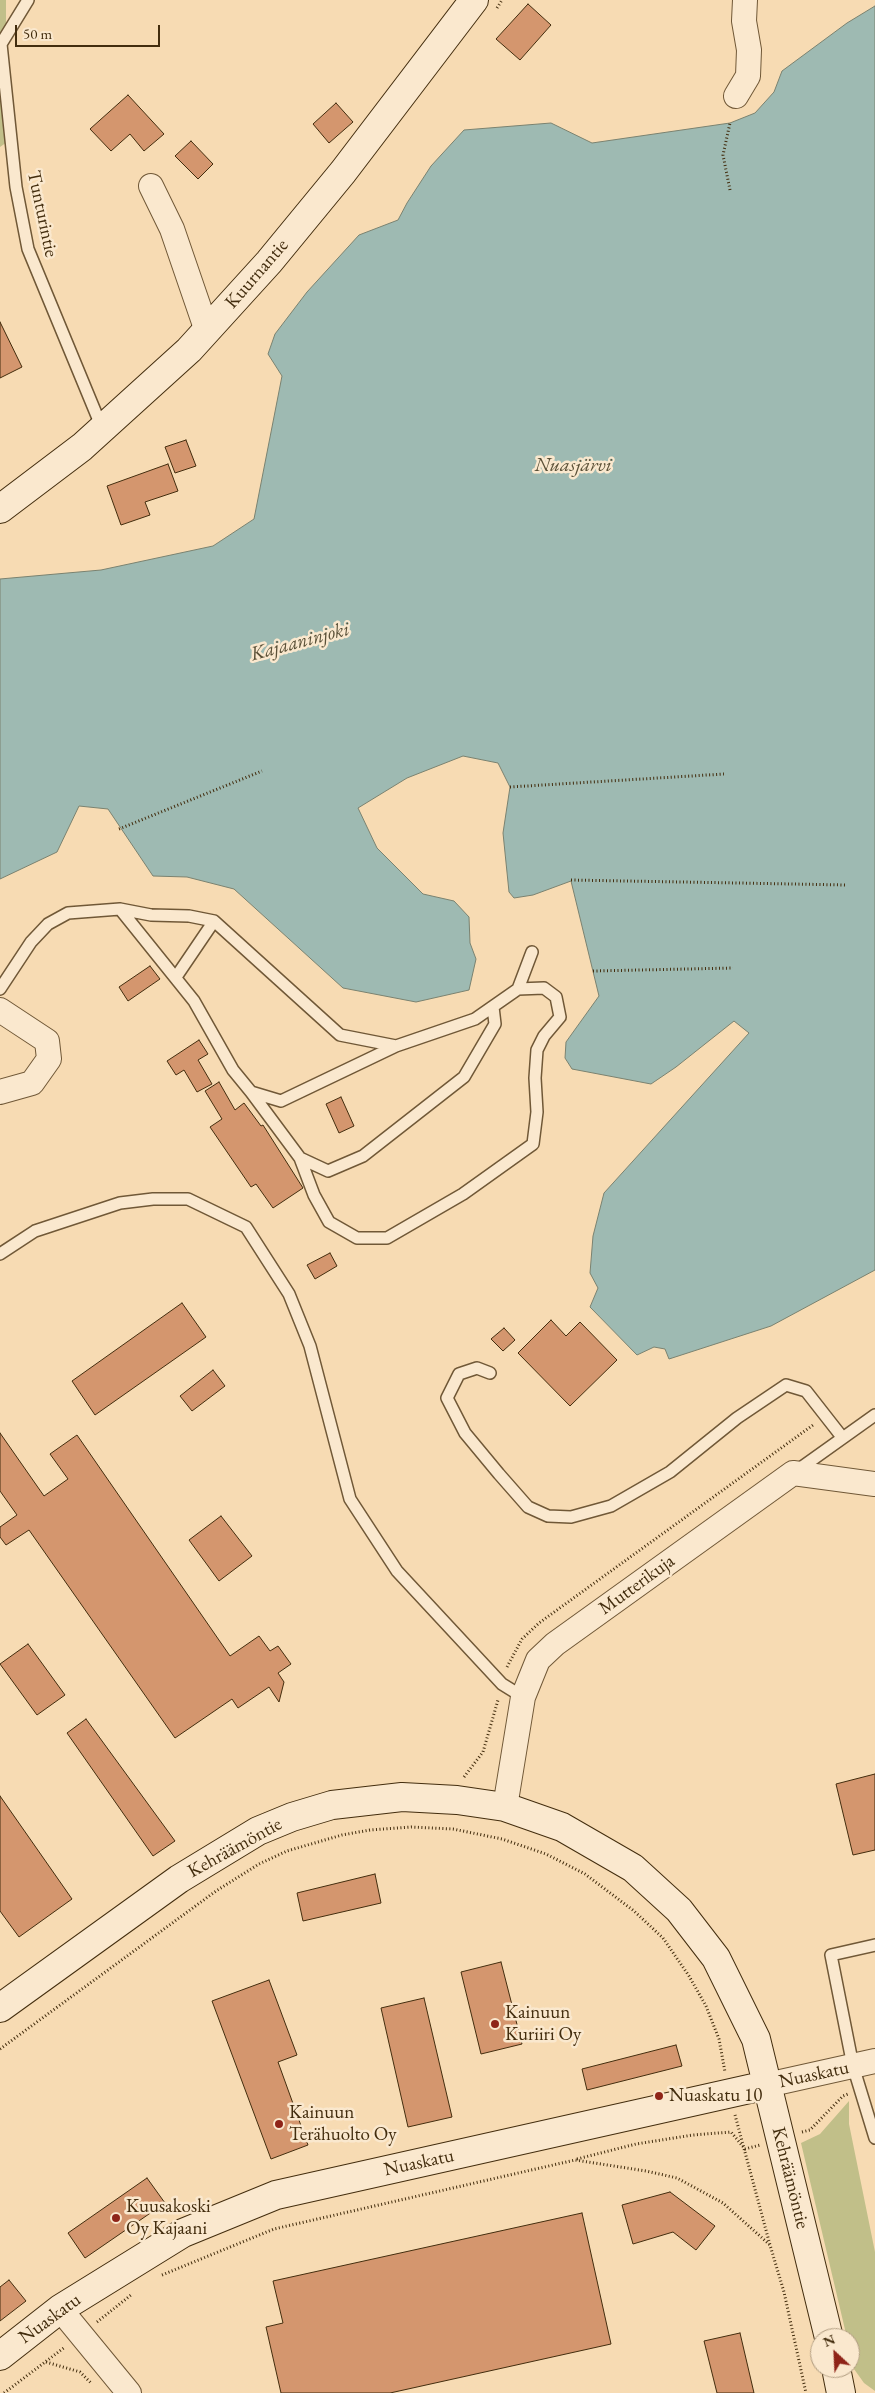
<!DOCTYPE html>
<meta charset="utf-8">
<style>
body{margin:0}
#map{position:relative;width:875px;height:2393px;overflow:hidden;background:#f7dbb3;font-family:"EB Garamond",serif}
canvas{display:block}
.north{position:absolute;left:810px;top:2328px;width:50px;height:50px;box-sizing:border-box;background:#fae8ce;border:1px solid #b19d81;border-radius:50%;rotate:335deg;font-size:14px;font-weight:700;line-height:20px;text-align:center;color:#432d0e}
.north::after{content:'';display:block;margin:auto;width:18px;height:22px;background:#8f2418;clip-path:polygon(50% 0,100% 100%,50% 72%,0 100%)}
.scale{position:absolute;left:15px;top:25px;width:145px;height:22px;box-sizing:border-box;border:2px solid #432d0e;border-top:0;padding-left:6px;font-size:15px;line-height:18px;white-space:nowrap;color:#432d0e;-webkit-text-stroke:4px #fae8ce;paint-order:stroke}
</style>
<div id="map">
<canvas width="875" height="2393"></canvas>
<div class="north">N</div>
<div class="scale">50 m</div>
</div>
<script>
const context = document.querySelector('canvas').getContext('2d');
context.lineJoin = 'round';
function fillPath(path, color) { context.fillStyle = color; context.fill(path, 'evenodd'); }
const poly = rows => new Path2D(rows.map(r => 'M' + r).join(''));
function strokePath(path, color, width, dash) { context.strokeStyle = color; context.lineWidth = width; context.lineCap = dash ? 'butt' : 'round'; context.setLineDash(dash || []); context.stroke(path); }
function drawText(font, color, halo, rows, align = 'center') {
  context.font = font + ' "EB Garamond",serif'; context.lineWidth = 5; context.setLineDash([]); context.textBaseline = 'middle'; context.strokeStyle = halo; context.fillStyle = color; for (const [text, x, y, turn = 0] of rows) {
    context.save(); context.translate(x, y); context.rotate((+turn || 0) * Math.PI / 180); context.textAlign = isNaN(turn) ? turn : align; if (halo) context.strokeText(text, 0, 0); context.fillText(text, 0, 0); context.restore();
  }
}
const green = poly([
 [0,0,6,0,6,24,0,49],
 [0,61,10,140,0,147],
 [849,2101,849,2124,875,2252,875,2391,864,2383,854,2369,850,2350,850,2338,847,2338,801,2143,820,2134]
]);
const water = poly([
 [875,6,875,1270,771,1326,669,1359,665,1349,654,1347,637,1355,590,1307,598,1288,590,1273,593,1236,604,1193,749,1033,734,1021,676,1067,651,1084,572,1069,565,1058,566,1042,599,996,571,881,533,895,514,898,509,892,503,833,510,787,498,763,463,756,407,778,358,808,377,848,423,894,454,901,469,917,470,943,476,959,469,990,416,1002,343,988,234,889,187,877,153,876,108,809,79,806,57,852,0,879,0,579,101,570,213,546,254,519,282,376,268,354,275,334,307,292,359,235,398,220,407,203,431,166,464,130,551,123,592,143,730,123,755,113,774,92,782,71,847,23,875,6]
]);
const building = poly([
 [528,4,551,25,520,60,496,39,528,4],
 [128,95,164,134,144,151,130,134,111,151,90,129,128,95],
 [336,103,353,122,329,143,313,124,336,103],
 [191,141,213,164,198,179,175,156,191,141],
 [0,322,22,367,0,378,0,322],
 [186,440,196,466,175,473,165,447,186,440],
 [168,464,178,491,145,502,150,515,121,525,107,486,168,464],
 [150,966,160,979,128,1001,119,987,150,966],
 [199,1040,208,1054,198,1060,212,1084,197,1092,184,1070,176,1075,167,1061,199,1040],
 [219,1082,235,1110,244,1103,261,1126,263,1125,303,1188,273,1208,256,1184,251,1187,210,1127,222,1119,205,1091,219,1082],
 [341,1097,354,1126,339,1133,326,1104,341,1097],
 [330,1253,337,1266,315,1279,307,1265,330,1253],
 [182,1303,206,1337,95,1415,72,1381,182,1303],
 [551,1320,566,1336,580,1322,617,1360,570,1406,518,1353,551,1320],
 [504,1328,515,1340,503,1351,491,1339,504,1328],
 [213,1370,225,1386,192,1411,180,1396,213,1370],
 [0,1433,44,1496,68,1479,50,1454,77,1435,230,1656,259,1636,270,1651,278,1646,291,1664,278,1673,284,1682,279,1702,269,1687,238,1708,232,1699,175,1738,29,1530,6,1545,0,1537,0,1527,17,1515,0,1491,0,1433],
 [221,1516,252,1556,219,1581,189,1540,221,1516],
 [28,1644,65,1695,37,1715,0,1664,28,1644],
 [86,1719,175,1841,153,1856,67,1733,86,1719],
 [875,1774,875,1850,853,1855,836,1784,875,1774],
 [0,1796,72,1899,19,1937,0,1911,0,1796],
 [375,1874,381,1903,303,1921,297,1893,375,1874],
 [501,1962,522,2044,481,2054,461,1972,501,1962],
 [269,1980,297,2055,278,2062,308,2145,271,2159,212,2001,269,1980],
 [424,1998,452,2117,408,2127,381,2008,424,1998],
 [676,2045,682,2066,587,2090,582,2069,676,2045],
 [147,2178,165,2203,85,2258,68,2233,147,2178],
 [670,2192,715,2226,696,2250,673,2232,633,2244,622,2205,670,2192],
 [582,2213,611,2344,390,2393,281,2393,266,2327,283,2323,273,2281,582,2213],
 [9,2280,26,2301,0,2321,0,2287,9,2280],
 [740,2333,754,2393,717,2393,704,2341,740,2333]
]);
const path = poly([
 [497,8,502,0],
 [730,190,723,155,730,123],
 [510,787,724,774],
 [119,829,262,771],
 [571,880,847,885],
 [593,971,733,968],
 [507,1667,522,1639,539,1623,813,1425],
 [464,1777,483,1752,498,1700],
 [0,2049,216,1891,259,1864,287,1851,342,1835,370,1830,411,1827,453,1829,502,1839,546,1854,585,1874,634,1911,663,1938,689,1976,706,2006,719,2039,725,2072],
 [735,2115,770,2245],
 [802,2132,810,2130,843,2096,848,2094],
 [577,2159,636,2144,693,2135,731,2132,745,2149,760,2145],
 [162,2275,274,2229,575,2160,646,2171,677,2178,723,2203,770,2245,784,2292,806,2393],
 [97,2322,131,2295],
 [46,2362,80,2372,91,2383],
 [4,2393,65,2347]
]);
const lane = poly([
 [28,0,1,44,16,187,28,249,102,428],
 [120,909,194,1001,233,1070,251,1092,281,1101,396,1046],
 [176,977,214,921],
 [0,989,31,942,48,924,68,913,120,909,151,915,189,916,214,921,340,1035,396,1046,475,1019,518,989,532,952],
 [251,1092,300,1158,328,1171,363,1156,464,1077,495,1024,493,1007],
 [300,1158,314,1195,329,1222,357,1238,387,1238,463,1194,533,1144,537,1112,535,1078,537,1050,544,1036,560,1017,556,997,544,988,518,989],
 [0,1254,35,1231,120,1203,153,1199,188,1199,246,1227,289,1294,310,1346,350,1499,397,1571,502,1684,523,1697],
 [490,1373,477,1368,459,1374,447,1398,465,1433,499,1474,528,1507,548,1516,571,1517,611,1506,670,1472,737,1418,786,1385,806,1391,842,1437],
 [795,1472,875,1415],
 [875,1945,831,1955,853,2066,875,2138]
]);
const street = poly([
 [736,96,748,76,749,50,744,21,745,0],
 [151,186,172,229,207,331],
 [0,1010,47,1041,49,1059,32,1083,0,1092],
 [505,1807,523,1697,538,1660,555,1644,793,1473,875,1484],
 [767,2085,875,2061],
 [60,2309,129,2393]
]);
const secondary = poly([
 [0,509,82,447,189,350,269,262,343,172,474,0],
 [0,2008,179,1879,258,1831,292,1817,332,1805,402,1797,457,1800,505,1807,562,1827,633,1868,679,1910,716,1958,756,2039,829,2338],
 [0,2356,60,2309,183,2233,276,2195,767,2085],
 [836,2368,841,2393]
]);
const markers = [
 [495,2024,5,"#8f2418"],
 [659,2096,5,"#8f2418"],
 [279,2124,5,"#8f2418"],
 [116,2218,5,"#8f2418"]
];
const streetNames = [
 ["Tunturintie",42,214,78],
 ["Kuurnantie",257,274,-49],
 ["Mutterikuja",637,1585,-36],
 ["Kehräämöntie",235,1848,-29],
 ["Nuaskatu",814,2075,-12],
 ["Nuaskatu",419,2163,-12],
 ["Kehräämöntie",790,2178,76],
 ["Nuaskatu",50,2319,-36]
];
const poiNames = [
 ["Kainuun",505,2013],
 ["Kuriiri Oy",505,2035],
 ["Nuaskatu 10",669,2096],
 ["Kainuun",289,2113],
 ["Terähuolto Oy",289,2135],
 ["Kuusakoski",126,2207],
 ["Oy Kajaani",126,2229]
];
const waterNames = [
 ["Nuasjärvi",573,466],
 ["Kajaaninjoki",300,642,-15]
];
fillPath(green, '#c1bf89');
fillPath(water, '#9ebab2');
strokePath(water, '#7a8270', 1);
fillPath(building, '#d4966e');
strokePath(building, '#432d0e', 1);
strokePath(lane, '#705837', 14);
strokePath(street, '#705837', 26);
strokePath(secondary, '#432d0e', 30);
strokePath(path, '#432d0e', 3, [1, 2.5]);
strokePath(lane, '#fae8ce', 11);
strokePath(street, '#fae8ce', 24);
strokePath(secondary, '#fae8ce', 28);
for (const [x, y, r, color] of markers) { const dot = new Path2D(); dot.arc(x, y, r, 0, 2 * Math.PI); context.fillStyle = color; context.fill(dot); strokePath(dot, '#fae8ce', 2); }
drawText('19px', '#432d0e', '#fae8ce', streetNames);
drawText('19px', '#432d0e', '#fae8ce', poiNames, 'left');
drawText('italic 20px', '#5a5037', '#fae8ce', waterNames);
</script>
